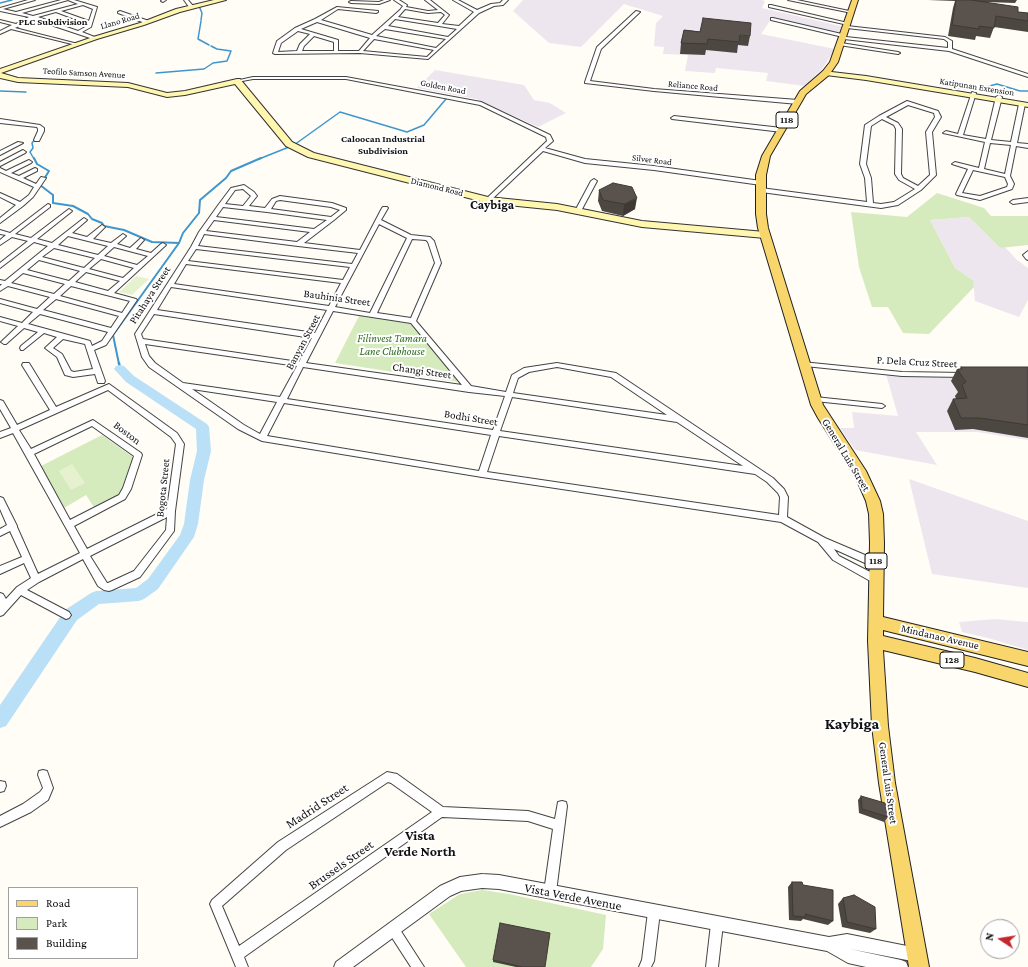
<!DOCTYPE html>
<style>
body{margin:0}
#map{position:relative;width:1028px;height:967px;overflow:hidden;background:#fffdf5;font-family:"Crimson Pro",serif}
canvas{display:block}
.legend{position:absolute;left:8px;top:887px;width:130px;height:72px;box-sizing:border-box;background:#fff;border:1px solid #a0a0a0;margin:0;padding:5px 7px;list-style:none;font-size:12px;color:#111}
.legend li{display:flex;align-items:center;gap:8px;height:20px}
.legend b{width:20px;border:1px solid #a0a0a0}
.north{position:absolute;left:980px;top:919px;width:40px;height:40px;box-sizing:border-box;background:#fff;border:1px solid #a0a0a0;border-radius:50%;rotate:282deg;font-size:11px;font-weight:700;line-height:16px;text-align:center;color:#111}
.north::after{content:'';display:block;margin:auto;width:14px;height:18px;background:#c4262e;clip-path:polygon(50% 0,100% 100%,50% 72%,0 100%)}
</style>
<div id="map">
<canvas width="1028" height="967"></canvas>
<ul class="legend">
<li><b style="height:5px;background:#f9d66b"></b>Road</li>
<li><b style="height:11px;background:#d5ebbd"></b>Park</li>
<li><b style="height:11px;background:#5a524d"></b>Building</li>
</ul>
<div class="north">N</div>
</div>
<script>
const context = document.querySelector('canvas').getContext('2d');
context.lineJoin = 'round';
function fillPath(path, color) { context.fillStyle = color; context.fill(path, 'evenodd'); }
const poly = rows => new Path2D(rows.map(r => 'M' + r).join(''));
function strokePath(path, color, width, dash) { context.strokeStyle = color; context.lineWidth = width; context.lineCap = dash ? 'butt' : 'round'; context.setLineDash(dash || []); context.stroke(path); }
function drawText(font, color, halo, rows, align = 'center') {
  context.font = font + ' "Crimson Pro",serif'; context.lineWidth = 4; context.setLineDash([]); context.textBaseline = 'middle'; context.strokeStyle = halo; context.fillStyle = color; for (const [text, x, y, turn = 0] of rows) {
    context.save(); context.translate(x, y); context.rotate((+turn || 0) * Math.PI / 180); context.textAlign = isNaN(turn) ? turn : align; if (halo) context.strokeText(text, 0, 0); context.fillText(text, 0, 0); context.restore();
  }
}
const industrial = poly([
 [523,0,762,0,765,1,762,8,845,27,843,35,772,18,761,34,835,49,822,69,805,86,766,81,768,73,716,68,715,73,685,71,688,55,663,54,664,47,654,46,656,23,663,16,624,4,581,47,549,43,513,11],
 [435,70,524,85,534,100,550,103,566,113,538,127,476,99,417,88],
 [969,217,1000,248,1005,247,1017,260,1028,268,1028,300,1019,317,975,301,973,280,955,268,930,220],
 [886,374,1028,376,1028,440,977,432,916,432,937,465,855,450,840,428,854,428,852,412,898,416],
 [909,479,1028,521,1028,588,932,574],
 [995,619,1028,622,1028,650,988,638,962,632,959,622]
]);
const green = poly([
 [937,193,984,208,991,216,1028,216,1028,245,1000,248,969,217,930,220,955,268,973,280,974,287,929,334,903,333,888,307,872,307,859,267,851,212,907,217],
 [360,314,409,321,459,382,335,363],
 [102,435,133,457,123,493,95,509,86,495,64,508,41,466],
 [482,890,509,894,606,915,603,949,591,967,466,967,429,914,460,894]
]);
const pitch = poly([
 [136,276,149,279,132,295,119,292],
 [72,464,85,483,71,490,59,471]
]);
const streamFar2 = poly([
 [0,3,12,0],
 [199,6,202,13,201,20],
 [201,21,198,39,209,45],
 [156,73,204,69,213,63,227,61,231,51,217,49,211,46],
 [955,87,974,90,997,84,1020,91,1028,91],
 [0,91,26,92],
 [34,159,30,152,33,148,32,143,36,138],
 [259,159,294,145,340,112,407,132,424,125,446,99]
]);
const streamFar1 = poly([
 [34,158,37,164,49,171,44,179],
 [41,184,40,185,53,195,53,203,73,206,88,214,92,219,102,223,104,226,124,230,152,242,179,243],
 [119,364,113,335,179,243,183,233,199,213,200,200,226,178,231,171,261,158]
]);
const stream = poly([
 [119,363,120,369]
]);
const river = poly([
 [120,365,124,366,134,376,207,424,209,427,211,451,204,480,198,524,194,537,158,589,144,599,139,601,99,604,77,620,6,726,0,728,0,705,65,610,91,593,96,591,136,588,148,579,180,535,184,524,190,480,197,451,196,429,126,382,114,369,116,366,120,365]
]);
const pedestrian = poly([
 [815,397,882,404,885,406,882,408,815,401,812,399,815,397]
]);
const minor = poly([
 [28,0,35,0,3,9,16,12,61,0,74,0,97,7,91,27,82,32,97,38,93,39,33,19,15,28,78,44,76,45,11,29,0,34,0,31,12,25,0,22,0,20,16,24,29,17,0,11,0,8,28,0],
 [68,0,78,4,33,16,22,13,68,0],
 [83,5,93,9,89,21,61,11,83,5],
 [56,12,88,24,87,26,78,31,38,17,56,12],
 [162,0,166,0,163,2,161,1,162,0],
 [184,0,188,0,193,6,193,7,189,7,184,0],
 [384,0,390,0,379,4,351,3,349,2,351,1,379,2,384,0],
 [394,0,399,0,407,5,406,7,428,11,438,10,425,0,430,0,449,15,442,24,459,26,474,12,453,0,458,0,477,10,491,4,500,3,503,0,508,0,503,5,494,6,479,13,428,59,360,53,275,54,273,53,277,41,295,28,315,19,337,7,378,11,378,12,376,13,338,9,321,20,372,35,400,10,403,6,394,0],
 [405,9,428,13,441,12,445,15,438,23,398,17,405,9],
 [395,19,439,26,457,29,448,37,388,26,395,19],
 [317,22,370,38,359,51,338,51,338,40,301,29,317,22],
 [385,29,446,39,436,48,376,36,385,29],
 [298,31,310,34,300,44,297,51,278,52,281,43,298,31],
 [314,36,334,42,334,51,302,51,304,46,314,36],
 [374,39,434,50,427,57,363,51,374,39],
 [788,0,797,0,854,12,852,13,788,0],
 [771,5,848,23,850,24,848,25,769,7,769,5,771,5],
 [120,11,149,21,149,22,145,23,118,13,118,12,120,11],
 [636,11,640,12,601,49,590,81,654,89,798,100,801,102,798,104,654,91,585,83,585,82,597,47,636,11],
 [773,18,846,35,846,37,948,48,948,42,944,39,847,28,845,27,847,26,945,37,952,41,952,49,1028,74,1028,77,949,51,844,39,842,38,843,37,771,20,771,18,773,18],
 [841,43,898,52,900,53,898,54,839,45,839,44,841,43],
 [253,77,346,77,481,102,550,135,553,141,545,148,585,159,654,166,761,181,764,183,761,185,654,170,585,163,543,151,490,201,488,202,486,201,486,199,547,141,546,137,480,105,346,79,253,79,237,82,235,81,253,77],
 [972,92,976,93,963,135,986,139,996,97,999,95,1002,97,991,140,1011,142,1019,104,1022,102,1025,104,1017,143,1028,144,1028,148,1016,146,1010,176,1014,184,1012,189,980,200,957,195,956,194,968,169,952,164,955,162,979,168,985,142,943,133,946,131,958,134,972,92],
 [990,143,1011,145,1005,174,984,169,990,143],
 [973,170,1005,177,1008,184,1007,187,980,196,962,193,973,170],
 [907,101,938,111,941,117,932,132,936,175,921,190,898,205,881,208,761,192,758,190,761,188,867,202,865,178,860,164,865,125,879,116,907,101],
 [908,105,934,113,935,117,926,132,930,175,918,186,903,178,901,174,902,129,898,123,886,117,908,105],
 [882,119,894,125,896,129,895,174,899,180,915,189,894,202,881,204,873,203,871,178,866,164,871,126,882,119],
 [674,116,782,128,785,130,782,132,672,119,671,118,674,116],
 [0,119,40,125,44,128,44,131,39,141,35,141,34,140,38,131,38,129,37,127,0,123,0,119],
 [18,142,23,143,0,155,0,151,18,142],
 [23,150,26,152,25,153,0,166,0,162,23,150],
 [29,160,32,162,31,163,11,173,19,176,35,168,37,169,37,171,23,178,36,184,41,177,46,178,33,197,23,206,0,223,0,218,16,205,0,197,0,193,20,202,29,195,34,187,0,172,0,168,6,171,29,160],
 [594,179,597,181,581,211,578,213,576,212,575,211,591,181,594,179],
 [244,185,254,192,257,196,249,206,265,208,272,199,280,196,332,203,346,208,346,210,334,220,304,243,360,250,382,208,383,207,387,207,388,208,381,220,411,235,430,237,434,241,441,263,416,321,471,386,506,392,512,375,524,368,557,363,616,373,773,478,784,489,788,497,787,517,825,538,879,561,880,564,879,567,876,568,834,549,839,556,878,576,879,579,878,582,875,583,872,582,833,560,818,542,781,522,482,477,262,441,238,429,149,367,142,357,135,334,191,247,199,232,219,204,231,188,244,185],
 [243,189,251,196,243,206,225,204,235,190,243,189],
 [280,200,331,207,340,210,331,217,271,209,276,201,280,200],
 [223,207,267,212,327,220,314,229,216,217,223,207],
 [214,220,310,232,297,242,206,231,214,220],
 [379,224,407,238,370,313,335,307,379,224],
 [204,234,298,246,358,253,352,264,198,246,204,234],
 [412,239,426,240,428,242,435,263,411,318,377,313,412,239],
 [196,249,350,267,343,280,188,261,196,249],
 [186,264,341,283,329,306,174,284,186,264],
 [171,287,327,310,315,333,157,310,171,287],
 [333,311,411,323,462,385,306,363,333,311],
 [154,314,312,338,299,362,143,339,141,334,154,314],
 [145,344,297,366,280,397,183,383,155,363,149,356,145,344],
 [303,367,469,392,505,396,493,430,287,399,303,367],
 [557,367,611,377,667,415,513,393,518,378,529,372,557,367],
 [192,389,277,402,260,434,244,425,192,389],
 [512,397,677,422,743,466,500,431,512,397],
 [284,403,491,435,479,471,267,436,284,403],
 [499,436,755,474,767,482,778,493,780,497,779,515,487,472,499,436],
 [1028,198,1028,202,1013,204,1010,202,1013,200,1028,198],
 [48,204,50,205,50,207,15,234,31,238,69,209,72,211,71,212,37,239,52,243,84,218,87,220,86,221,72,233,87,237,102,225,105,227,93,239,111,243,123,234,126,236,117,244,130,248,141,238,144,240,136,249,151,253,161,244,163,243,166,245,114,293,136,299,137,300,106,345,94,350,105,381,104,383,98,383,95,374,73,377,65,375,57,357,45,348,57,337,44,333,23,350,21,350,20,348,21,346,38,332,24,328,6,344,4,344,1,342,18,326,0,321,0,317,22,323,33,312,0,303,0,299,37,309,50,297,8,286,0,291,0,286,2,284,0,284,0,280,5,281,48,246,34,242,0,268,0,263,28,241,12,237,0,245,0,240,6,235,0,234,0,230,10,233,48,204],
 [68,236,108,246,98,255,58,245,68,236],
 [114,247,148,256,137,265,104,256,114,247],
 [54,248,95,258,84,268,42,257,54,248],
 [101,259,134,268,123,278,89,269,101,259],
 [39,260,80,271,69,281,27,270,39,260],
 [86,272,120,281,108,291,75,282,86,272],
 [23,273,65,284,54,294,11,283,23,273],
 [71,286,130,301,122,313,60,296,71,286],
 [56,299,119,316,111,328,43,310,56,299],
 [40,314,108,332,102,341,92,346,90,341,28,324,40,314],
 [63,339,85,344,93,369,74,372,71,371,62,354,53,348,63,339],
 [1028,251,1028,260,1026,259,1023,255,1028,251],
 [802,362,902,372,964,373,968,375,964,377,902,376,805,366,802,366,801,364,802,362],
 [23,363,29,363,56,407,109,384,177,433,184,444,175,511,174,531,140,577,112,590,109,591,104,590,98,586,83,559,39,582,27,590,69,612,71,615,69,618,66,619,21,595,3,615,0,616,0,593,3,594,6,599,17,587,31,578,24,563,0,574,0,566,22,557,10,531,0,536,0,529,7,525,0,509,0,497,3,498,17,526,17,527,38,574,80,553,13,433,0,438,0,432,11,428,0,409,0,400,3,401,17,425,50,410,22,365,23,363],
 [108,390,171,437,176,444,167,509,87,549,74,526,125,499,131,489,142,455,141,453,93,420,31,449,19,430,108,390],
 [92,426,134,456,123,488,119,495,70,520,34,454,92,426],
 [167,517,166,530,134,571,108,583,107,583,90,556,167,517],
 [43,770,47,771,53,788,48,800,31,812,0,827,0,816,23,804,40,792,43,788,38,775,39,771,43,770],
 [387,772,397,774,443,807,528,811,555,819,558,802,562,801,566,802,567,806,556,892,554,896,550,898,546,896,544,892,553,829,528,821,442,817,244,957,248,967,236,967,210,904,212,900,278,842,387,772],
 [388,782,391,783,432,812,239,946,222,906,286,850,388,782],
 [0,781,5,782,6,786,4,791,0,792,0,781],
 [654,906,658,908,660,912,654,961,651,967,639,967,642,960,648,912,650,908,654,906],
 [717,918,721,920,723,924,718,967,706,967,711,924,713,920,717,918],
 [393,923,397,925,424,967,411,967,389,933,387,929,389,925,393,923]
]);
const tertiary = poly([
 [482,874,499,875,829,937,847,934,917,948,922,950,924,955,922,960,917,962,850,949,901,960,906,962,908,967,866,967,848,963,827,951,499,889,482,888,461,891,450,896,353,967,334,967,336,962,440,886,460,877,482,874]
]);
const secondary = poly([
 [214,0,226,0,180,12,144,25,97,39,1,73,18,78,128,83,167,93,185,91,237,79,240,79,292,142,314,153,488,197,557,204,642,221,765,232,770,235,765,238,642,227,557,210,488,203,308,157,286,146,235,84,185,95,167,97,128,87,18,82,0,78,0,69,93,37,140,23,176,9,214,0],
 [823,71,866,76,1028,103,1028,107,866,80,826,75,822,73,823,71]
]);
const primary = poly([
 [852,0,858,0,838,62,829,75,806,94,770,156,766,175,766,214,768,228,823,405,866,471,880,501,883,514,884,543,883,617,1028,652,1028,666,883,630,883,636,975,658,1028,673,1028,687,975,672,883,650,888,726,895,783,929,967,909,967,879,783,872,726,868,641,870,543,869,514,866,501,855,476,818,418,811,405,758,228,756,214,756,175,762,156,800,91,823,71,830,62,852,0]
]);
const wall = poly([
 [928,0,1017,0,1015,3,986,2,1018,12,1028,13,1028,32,994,27,990,38,976,36,975,40,948,36,953,8,955,1],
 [684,30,750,36,748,46,738,45,737,53,706,50,705,55,680,54,681,43],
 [599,190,635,209,623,216,602,211,598,201],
 [961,367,1028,367,1028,438,973,429,955,430,947,411,953,399,956,399,955,396,958,392,951,381,957,369,960,369],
 [861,796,888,817,884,822,859,813,858,800],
 [792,882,803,885,833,921,828,925,803,919,801,921,789,920,788,887],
 [843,898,876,929,870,933,842,927,838,904],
 [493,960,545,967,516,967,493,962]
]);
const shadedWall = poly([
 [637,198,635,209,623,216,624,204]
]);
const building = poly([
 [956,0,971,0,1018,7,1018,12,1028,13,1028,21,996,16,994,28,979,26,979,29,952,25,956,0],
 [703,18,751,23,750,36,740,35,739,42,708,39,707,44,681,43,684,30,700,32,703,18],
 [613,183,632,187,637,198,624,204,603,200,599,190,613,183],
 [961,367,1028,367,1028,425,980,418,961,418,953,399,967,398,962,385,966,382,957,369,962,369,961,367],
 [861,796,885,803,888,817,862,809,861,796],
 [792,882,802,882,803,885,833,890,833,921,805,914,806,917,793,916,792,882],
 [854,895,875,907,876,929,847,922,843,898,854,895],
 [500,923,550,933,545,967,522,967,493,960,500,923]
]);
const farStreetnames = [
 ["Llano Road",120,21,-16],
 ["Teofilo Samson Avenue",84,73,3],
 ["Reliance Road",693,86,5],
 ["Golden Road",443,87,11],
 ["Katipunan Extension",977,87,9],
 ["Silver Road",652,160,7],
 ["Diamond Road",437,187,14]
];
const farNeighbourhoodnames = [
 ["PLC Subdivision",53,22],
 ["Caloocan Industrial",383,139],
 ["Subdivision",383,151]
];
const shields = [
 [787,120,22],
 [876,561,22],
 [952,660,24]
];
const shieldNames = [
 ["118",787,120],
 ["118",876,561],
 ["128",952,660]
];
const streetNames = [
 ["Pitahaya Street",150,295,-57],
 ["Bauhinia Street",337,298,8],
 ["Banyan Street",303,342,-62],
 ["P. Dela Cruz Street",917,362,3],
 ["Changi Street",422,371,8],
 ["Bodhi Street",471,418,9],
 ["Boston",127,433,37],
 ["General Luis Street",846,455,59],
 ["Bogota Street",163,488,-84],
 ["Mindanao Avenue",940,637,13],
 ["General Luis Street",888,783,82]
];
const parkNames = [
 ["Filinvest Tamara",392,339],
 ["Lane Clubhouse",392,352]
];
const farDistrictnames = [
 ["Caybiga",492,205]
];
const nearStreetnames = [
 ["Madrid Street",317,806,-33],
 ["Brussels Street",341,865,-35],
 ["Vista Verde Avenue",573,897,11]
];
const nearNeighbourhoodnames = [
 ["Vista",420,836],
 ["Verde North",420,852]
];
const nearQuarternames = [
 ["Kaybiga",852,724]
];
fillPath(industrial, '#eee6ef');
fillPath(green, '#d5ebbd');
fillPath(pitch, '#e6f2cf');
strokePath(streamFar2, '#3f96cf', 1.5);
strokePath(streamFar1, '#3f96cf', 2);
strokePath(stream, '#3f96cf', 2.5);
fillPath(river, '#b9e0f7');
strokePath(pedestrian, '#444', 2);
strokePath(minor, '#444', 2);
strokePath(tertiary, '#444', 2);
strokePath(secondary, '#333', 2);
strokePath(primary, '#222', 2);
fillPath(pedestrian, '#fff');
fillPath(minor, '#fff');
fillPath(tertiary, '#fff');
fillPath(secondary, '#fff6b0');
fillPath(primary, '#f9d66b');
fillPath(wall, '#4d4742');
fillPath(shadedWall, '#3f3936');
fillPath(building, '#5a524d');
strokePath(building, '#3f3936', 1);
drawText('9px', '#111', '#fff', farStreetnames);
drawText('bold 10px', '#111', '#fff', farNeighbourhoodnames);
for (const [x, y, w] of shields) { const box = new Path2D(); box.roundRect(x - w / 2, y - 8, w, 16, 3); context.fillStyle = '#fff'; context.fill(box); strokePath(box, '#111', 1); }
drawText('bold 10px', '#111', null, shieldNames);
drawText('11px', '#111', '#fff', streetNames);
drawText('italic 11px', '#2f6b1f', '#fff', parkNames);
drawText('bold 13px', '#111', '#fff', farDistrictnames);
drawText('13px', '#111', '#fff', nearStreetnames);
drawText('bold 14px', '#111', '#fff', nearNeighbourhoodnames);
drawText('bold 16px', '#111', '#fff', nearQuarternames);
</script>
